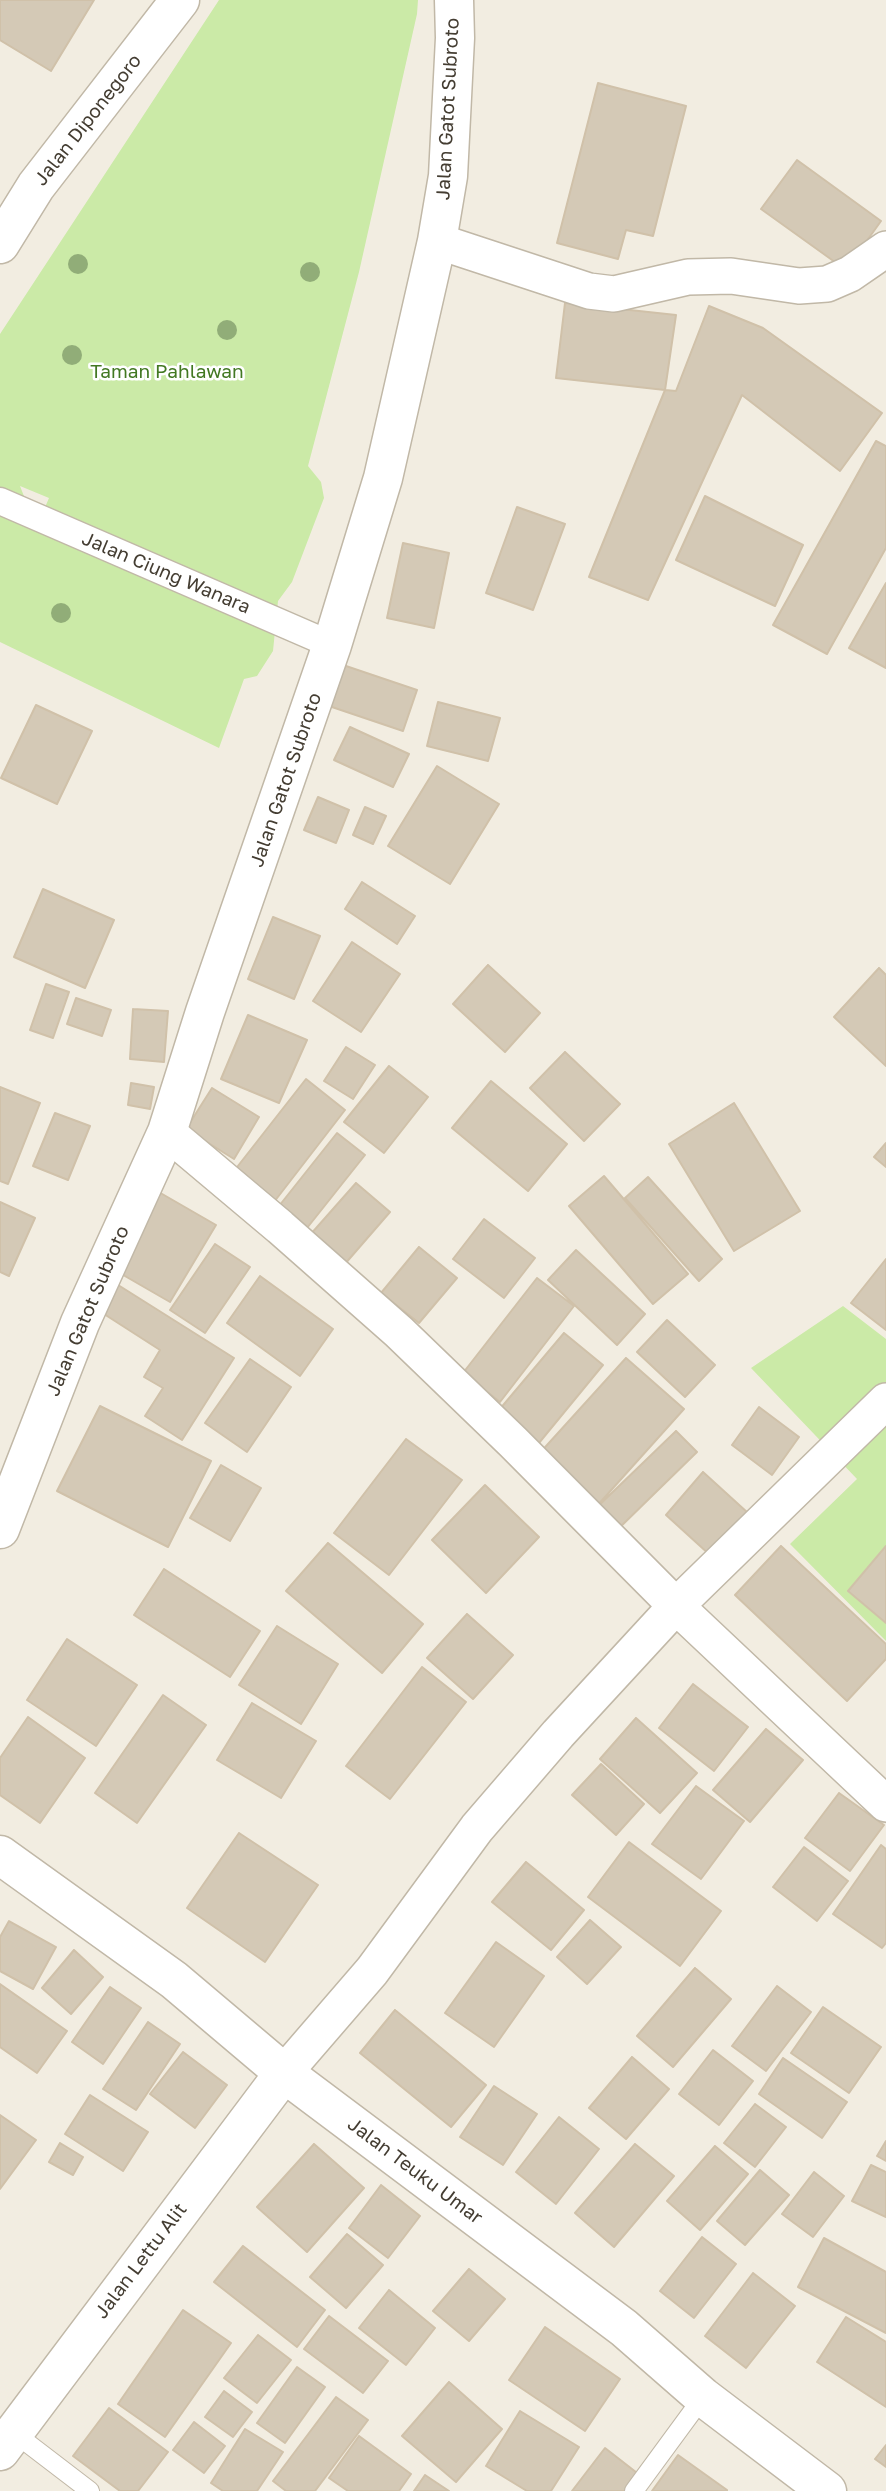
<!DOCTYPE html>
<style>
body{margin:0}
canvas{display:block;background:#f2ede1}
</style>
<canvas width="886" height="2491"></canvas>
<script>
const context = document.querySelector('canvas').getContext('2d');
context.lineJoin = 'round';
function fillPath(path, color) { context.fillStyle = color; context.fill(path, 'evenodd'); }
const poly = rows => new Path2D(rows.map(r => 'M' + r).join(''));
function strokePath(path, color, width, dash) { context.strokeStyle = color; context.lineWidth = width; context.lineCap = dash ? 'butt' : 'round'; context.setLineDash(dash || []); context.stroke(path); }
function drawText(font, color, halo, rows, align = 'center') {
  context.font = font + ' "Golos Text",sans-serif'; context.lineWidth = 5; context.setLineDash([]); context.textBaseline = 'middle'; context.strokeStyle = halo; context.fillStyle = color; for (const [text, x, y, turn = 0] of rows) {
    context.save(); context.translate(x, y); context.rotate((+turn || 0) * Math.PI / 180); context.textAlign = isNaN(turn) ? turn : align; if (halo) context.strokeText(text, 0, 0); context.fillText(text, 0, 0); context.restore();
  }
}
const green = poly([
 [219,0,418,0,417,14,359,272,308,466,321,482,324,498,292,582,278,601,273,651,257,676,244,679,219,748,0,642,0,334],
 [20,486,49,498,43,512,27,504],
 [843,1306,886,1339,886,1641,790,1544,857,1479,751,1368]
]);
const building = poly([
 [0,0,94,0,51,71,0,40,0,0],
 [598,83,686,106,653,236,626,230,618,259,557,243,598,83],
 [797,160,881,221,846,270,761,209,797,160],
 [565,303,676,315,665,390,556,378,565,303],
 [709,306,763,328,882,413,840,471,742,395,648,600,589,577,665,390,676,391,709,306],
 [876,441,886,446,886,548,827,654,773,625,876,441],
 [705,496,803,545,775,606,676,560,705,496],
 [517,507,565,524,533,610,486,593,517,507],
 [403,543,449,553,434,628,387,618,403,543],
 [886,583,886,668,849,648,886,583],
 [340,664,417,690,403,731,326,705,340,664],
 [438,702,500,718,488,761,427,746,438,702],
 [36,705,92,731,57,804,1,778,36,705],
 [350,727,409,754,393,787,334,760,350,727],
 [437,766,499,804,450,884,388,846,437,766],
 [318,797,349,810,336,843,304,830,318,797],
 [365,807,386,816,373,844,353,835,365,807],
 [362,882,415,916,397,944,345,909,362,882],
 [43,889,114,920,85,988,14,957,43,889],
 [273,917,320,936,294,999,248,979,273,917],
 [352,942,400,974,361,1032,313,1001,352,942],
 [488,965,540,1013,505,1052,453,1004,488,965],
 [879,968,886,975,886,1066,834,1017,879,968],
 [46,984,69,992,53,1038,30,1030,46,984],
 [76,998,111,1010,102,1036,67,1024,76,998],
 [133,1009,168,1011,164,1062,130,1059,133,1009],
 [248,1015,307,1040,279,1103,221,1079,248,1015],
 [346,1047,375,1065,353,1099,324,1081,346,1047],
 [565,1052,620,1104,584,1141,530,1088,565,1052],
 [389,1066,428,1097,384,1153,344,1122,389,1066],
 [306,1079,345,1110,274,1202,234,1171,306,1079],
 [491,1081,567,1144,528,1191,452,1128,491,1081],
 [131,1083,154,1087,150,1109,128,1105,131,1083],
 [0,1087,40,1103,8,1184,0,1181,0,1087],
 [212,1088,259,1117,234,1159,186,1129,212,1088],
 [734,1103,800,1211,734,1251,669,1144,734,1103],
 [55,1113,90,1126,68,1180,33,1166,55,1113],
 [337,1133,365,1155,307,1228,279,1206,337,1133],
 [886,1143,886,1167,874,1157,886,1143],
 [604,1176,688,1274,653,1304,569,1206,604,1176],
 [648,1177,722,1259,699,1281,625,1198,648,1177],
 [356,1183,390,1212,344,1265,310,1235,356,1183],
 [157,1191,216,1225,170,1302,111,1268,157,1191],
 [0,1202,35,1218,9,1276,0,1272,0,1202],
 [484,1219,535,1258,504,1298,453,1259,484,1219],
 [215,1244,250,1267,205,1333,170,1310,215,1244],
 [419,1247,457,1278,419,1323,381,1293,419,1247],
 [576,1250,645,1314,617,1345,548,1280,576,1250],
 [886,1259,886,1330,851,1303,886,1259],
 [260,1276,333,1329,300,1376,227,1323,260,1276],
 [107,1278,234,1358,182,1440,145,1416,163,1388,144,1377,160,1350,90,1305,107,1278],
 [537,1278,574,1306,500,1402,463,1373,537,1278],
 [667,1320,715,1365,685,1397,637,1352,667,1320],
 [564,1333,603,1365,534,1449,494,1416,564,1333],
 [626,1358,684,1409,596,1507,538,1455,626,1358],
 [250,1359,291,1387,247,1452,205,1423,250,1359],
 [100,1406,211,1461,168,1547,57,1491,100,1406],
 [759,1407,799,1437,772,1475,732,1445,759,1407],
 [676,1431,697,1452,612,1535,591,1513,676,1431],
 [406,1439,462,1480,389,1575,334,1533,406,1439],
 [221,1465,261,1488,230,1541,190,1518,221,1465],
 [703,1472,748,1513,710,1555,666,1515,703,1472],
 [485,1485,539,1537,486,1593,432,1540,485,1485],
 [328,1543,423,1624,382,1673,286,1591,328,1543],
 [781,1546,886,1644,886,1659,847,1701,735,1595,781,1546],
 [886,1546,886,1623,848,1591,886,1546],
 [164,1569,260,1631,230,1677,134,1615,164,1569],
 [467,1614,513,1655,473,1699,427,1658,467,1614],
 [277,1626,338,1664,301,1724,239,1685,277,1626],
 [67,1639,137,1685,96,1746,27,1700,67,1639],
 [422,1667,466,1702,390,1799,346,1766,422,1667],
 [693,1684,748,1727,714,1771,659,1728,693,1684],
 [163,1695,206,1725,137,1823,95,1793,163,1695],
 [252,1703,316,1741,281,1798,217,1760,252,1703],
 [28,1717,85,1758,40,1823,0,1795,0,1758,28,1717],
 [636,1718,697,1773,660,1813,600,1759,636,1718],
 [766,1729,803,1760,750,1822,713,1790,766,1729],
 [601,1764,644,1804,616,1835,572,1795,601,1764],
 [696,1786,744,1821,701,1879,652,1844,696,1786],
 [839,1793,884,1825,850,1871,805,1838,839,1793],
 [239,1833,318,1885,265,1962,187,1908,239,1833],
 [629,1842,721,1911,680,1966,588,1897,629,1842],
 [881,1845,886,1849,886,1943,882,1948,833,1914,881,1845],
 [804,1847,848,1881,817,1921,773,1887,804,1847],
 [526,1862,584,1910,551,1950,492,1902,526,1862],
 [590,1920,621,1947,587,1984,557,1957,590,1920],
 [9,1921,56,1947,33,1989,0,1971,0,1937,9,1921],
 [496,1942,544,1976,494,2047,445,2013,496,1942],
 [74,1950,103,1977,71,2014,42,1988,74,1950],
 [695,1968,731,1999,673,2067,637,2036,695,1968],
 [0,1984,67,2031,37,2073,0,2047,0,1984],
 [777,1986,811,2012,766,2071,732,2046,777,1986],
 [110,1987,141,2008,103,2064,72,2042,110,1987],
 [823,2007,881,2047,849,2093,791,2053,823,2007],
 [395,2010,486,2085,451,2127,360,2053,395,2010],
 [148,2022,180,2044,136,2110,103,2089,148,2022],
 [713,2050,753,2081,719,2125,679,2094,713,2050],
 [183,2052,227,2085,195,2128,150,2094,183,2052],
 [632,2057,669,2089,626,2139,589,2108,632,2057],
 [783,2058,847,2102,822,2138,759,2094,783,2058],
 [494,2086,537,2114,503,2165,460,2137,494,2086],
 [90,2095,148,2132,123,2171,65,2134,90,2095],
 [755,2104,786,2127,755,2167,724,2143,755,2104],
 [0,2115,36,2140,0,2189,0,2115],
 [559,2117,599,2149,556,2204,516,2172,559,2117],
 [886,2141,886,2161,877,2156,886,2141],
 [60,2143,83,2157,73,2175,49,2162,60,2143],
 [314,2144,364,2188,307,2252,257,2207,314,2144],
 [635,2144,674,2176,614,2247,575,2213,635,2144],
 [715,2146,748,2174,700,2230,667,2201,715,2146],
 [871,2165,886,2172,886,2217,852,2201,871,2165],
 [760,2170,789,2195,745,2245,717,2221,760,2170],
 [814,2172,844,2196,813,2237,782,2214,814,2172],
 [381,2185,420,2216,388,2258,349,2228,381,2185],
 [347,2234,383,2265,346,2308,310,2277,347,2234],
 [702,2237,736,2264,694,2318,660,2291,702,2237],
 [824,2238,886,2272,886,2333,798,2287,824,2238],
 [243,2246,325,2310,297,2347,214,2282,243,2246],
 [469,2269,505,2299,469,2341,433,2311,469,2269],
 [753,2273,795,2306,746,2368,705,2336,753,2273],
 [389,2290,435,2328,406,2365,359,2328,389,2290],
 [183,2310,231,2343,165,2437,118,2404,183,2310],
 [329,2316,388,2361,363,2393,304,2349,329,2316],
 [846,2317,886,2342,886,2407,817,2362,846,2317],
 [545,2327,620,2379,585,2431,509,2380,545,2327],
 [258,2335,291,2360,257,2403,224,2378,258,2335],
 [297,2367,325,2387,285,2443,257,2423,297,2367],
 [449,2382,502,2429,456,2482,402,2436,449,2382],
 [224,2391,252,2412,233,2437,205,2417,224,2391],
 [336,2397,368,2420,315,2491,286,2491,273,2481,336,2397],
 [109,2408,168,2452,138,2491,120,2491,73,2456,109,2408],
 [520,2411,579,2447,551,2491,527,2491,486,2466,520,2411],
 [194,2422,225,2446,204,2473,173,2450,194,2422],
 [245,2429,283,2452,257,2491,223,2491,211,2483,245,2429],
 [359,2436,411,2474,399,2491,348,2491,329,2478,359,2436],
 [886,2445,886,2467,875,2459,886,2445],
 [605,2448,641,2476,630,2491,572,2491,605,2448],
 [678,2455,727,2490,727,2491,652,2491,678,2455],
 [425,2475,449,2491,414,2491,425,2475]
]);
const service = poly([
 [13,2432,90,2491],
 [634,2491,703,2397]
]);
const pedestrian = poly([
 [0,501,332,645]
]);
const minor = poly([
 [437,241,589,291,614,294,688,277,731,276,799,286,827,284,850,274,886,249],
 [167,1132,280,1227,399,1332,513,1442,676,1606,886,1804],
 [284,2073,372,1971,477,1828,558,1734,676,1606,886,1401]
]);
const tertiary = poly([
 [0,244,36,186,180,0],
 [0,1529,80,1323,167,1132,205,1012,332,645,383,478,437,241,448,176,455,38,454,0],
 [0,1855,174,1980,284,2073,624,2328,703,2397,827,2491],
 [0,2451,284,2073]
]);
const trees = [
 [78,264],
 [310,272],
 [227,330],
 [72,355],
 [61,613]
];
const streetNames = [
 ["Jalan Gatot Subroto",448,109,-87],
 ["Jalan Diponegoro",88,120,-52],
 ["Jalan Ciung Wanara",166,573,23],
 ["Jalan Gatot Subroto",286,780,-71],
 ["Jalan Gatot Subroto",88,1311,-67],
 ["Jalan Teuku Umar",415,2171,37],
 ["Jalan Lettu Alit",141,2261,-53]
];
const parkNames = [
 ["Taman Pahlawan",167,372]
];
fillPath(green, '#cbeaa7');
fillPath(building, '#d4c9b6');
strokePath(building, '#d0c1a9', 2);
strokePath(service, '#c1b8a7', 20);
strokePath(pedestrian, '#c1b8a7', 29);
strokePath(minor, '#c1b8a7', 38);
strokePath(tertiary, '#c1b8a7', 41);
strokePath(service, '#fff', 18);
strokePath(pedestrian, '#fff', 26);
strokePath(minor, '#fff', 35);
strokePath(tertiary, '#fff', 38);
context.fillStyle = '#91ad78';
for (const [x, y] of trees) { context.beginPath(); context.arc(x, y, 10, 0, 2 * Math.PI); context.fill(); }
drawText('19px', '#443d32', '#fff', streetNames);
drawText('19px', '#427822', '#fff', parkNames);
</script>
